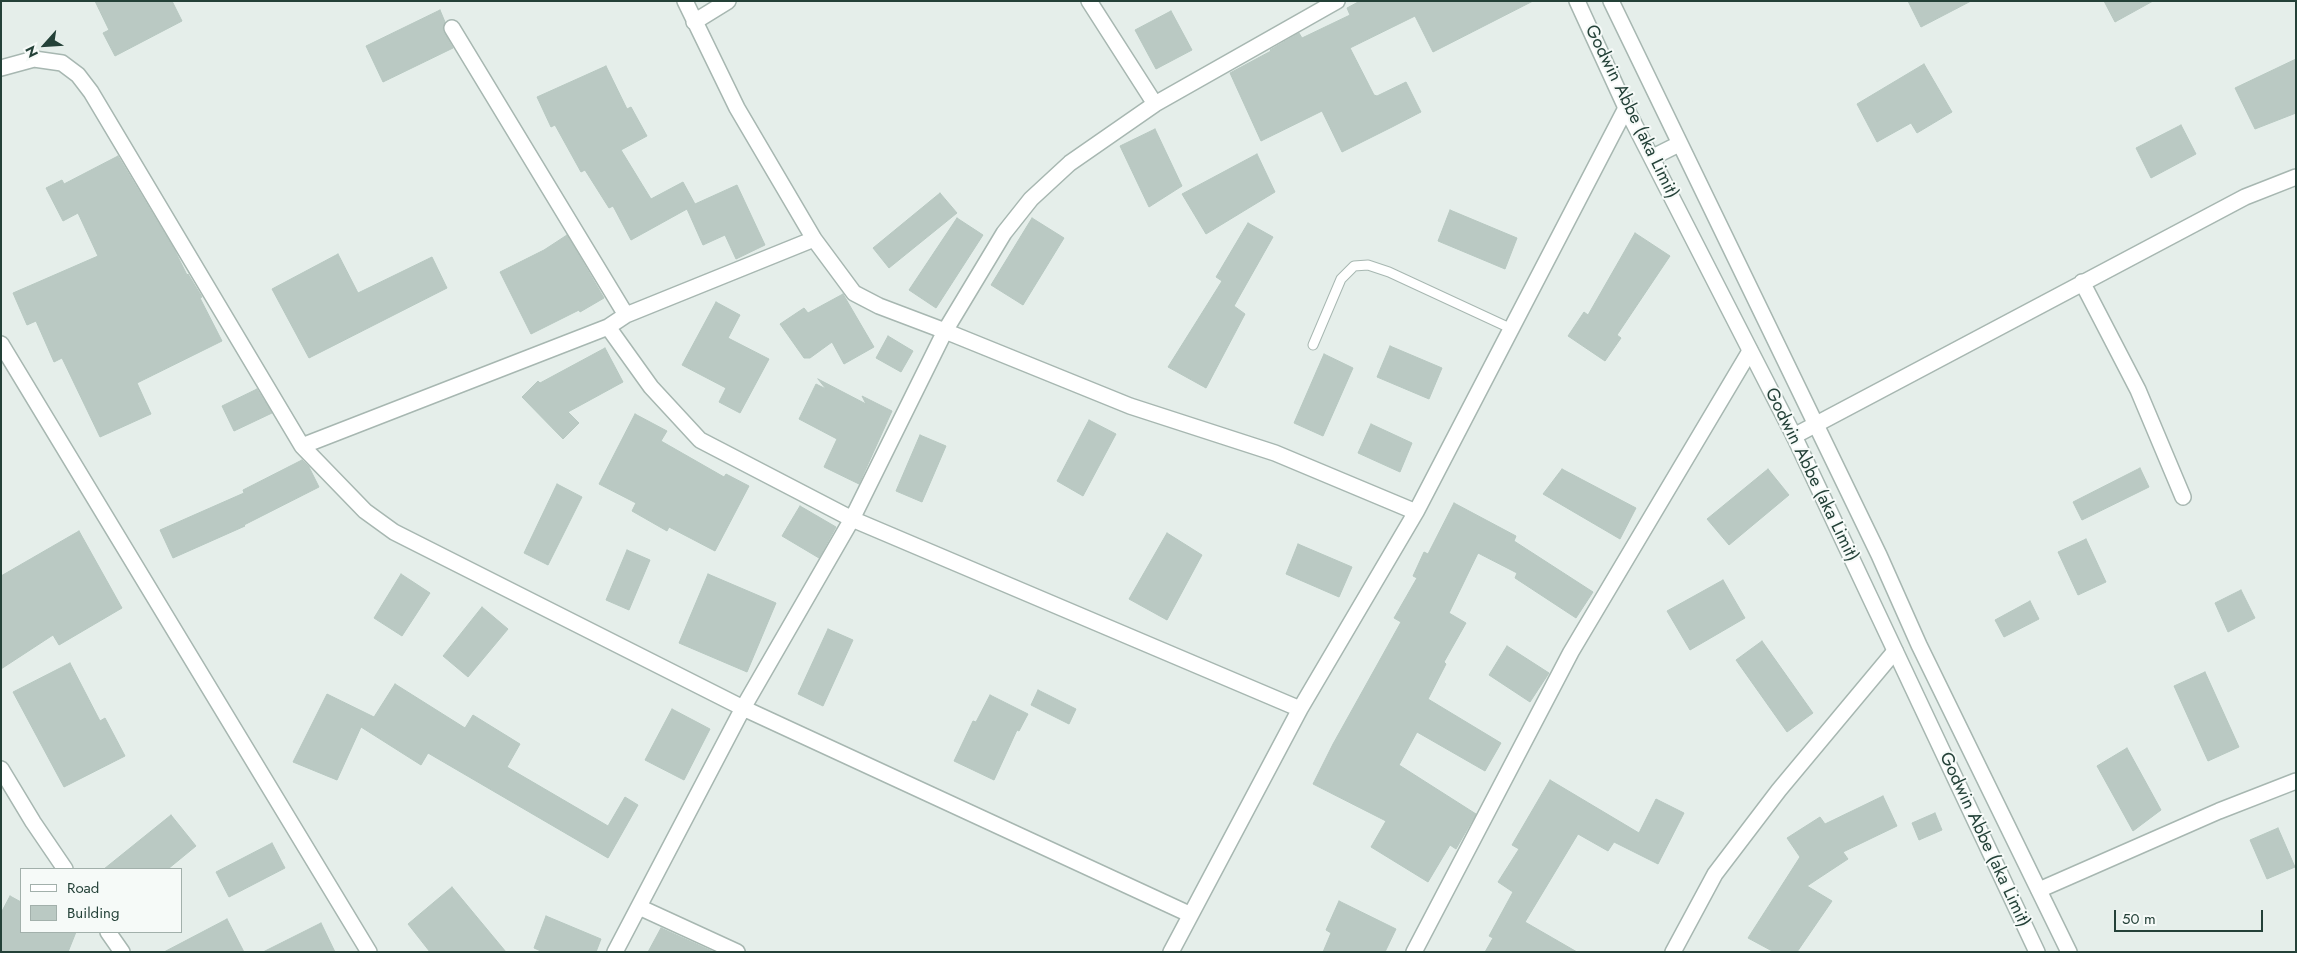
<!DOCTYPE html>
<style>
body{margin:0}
#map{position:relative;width:2297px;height:953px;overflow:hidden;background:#e5eeea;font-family:Jost,sans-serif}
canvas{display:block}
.frame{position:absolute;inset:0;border:2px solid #244138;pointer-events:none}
.legend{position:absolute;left:20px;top:868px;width:162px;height:65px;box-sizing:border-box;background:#f6faf8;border:1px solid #a2b0ab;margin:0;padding:6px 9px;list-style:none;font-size:15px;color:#244138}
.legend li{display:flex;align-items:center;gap:10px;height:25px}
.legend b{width:25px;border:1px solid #a2b0ab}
.north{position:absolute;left:20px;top:20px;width:50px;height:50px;-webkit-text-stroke:4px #f6faf8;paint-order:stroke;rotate:244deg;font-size:14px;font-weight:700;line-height:20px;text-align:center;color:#244138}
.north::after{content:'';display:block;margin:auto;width:18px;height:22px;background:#244138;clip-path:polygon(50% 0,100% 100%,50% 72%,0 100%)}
.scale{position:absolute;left:2114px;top:910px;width:149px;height:22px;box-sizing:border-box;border:2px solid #244138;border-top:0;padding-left:6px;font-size:15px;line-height:18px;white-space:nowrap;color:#244138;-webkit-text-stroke:4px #f6faf8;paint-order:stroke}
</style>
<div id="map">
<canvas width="2297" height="953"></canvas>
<div class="frame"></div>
<ul class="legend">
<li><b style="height:6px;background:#fff"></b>Road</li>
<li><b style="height:14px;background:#bac9c3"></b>Building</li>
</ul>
<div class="north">N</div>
<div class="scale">50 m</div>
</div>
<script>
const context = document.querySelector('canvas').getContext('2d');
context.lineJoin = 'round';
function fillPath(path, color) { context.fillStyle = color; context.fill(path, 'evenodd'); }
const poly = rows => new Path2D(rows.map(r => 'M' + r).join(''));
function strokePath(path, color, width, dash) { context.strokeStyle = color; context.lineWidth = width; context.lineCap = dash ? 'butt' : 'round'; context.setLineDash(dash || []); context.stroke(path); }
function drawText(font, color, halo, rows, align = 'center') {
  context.font = font + ' Jost,sans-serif'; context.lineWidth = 4; context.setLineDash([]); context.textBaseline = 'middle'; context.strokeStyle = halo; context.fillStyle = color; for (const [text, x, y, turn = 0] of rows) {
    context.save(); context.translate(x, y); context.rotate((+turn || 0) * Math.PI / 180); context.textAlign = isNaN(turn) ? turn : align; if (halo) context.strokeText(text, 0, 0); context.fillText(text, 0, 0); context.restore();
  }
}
const building = poly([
 [95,1,172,1,182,21,115,56,103,33,109,30,95,1],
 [1360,1,1533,1,1433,52,1415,16,1350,48,1374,95,1377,96,1406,82,1421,112,1392,127,1342,152,1322,111,1261,141,1230,73,1271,51,1270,50,1299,33,1302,38,1350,15,1347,8,1360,1],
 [1908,1,1971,1,1921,27,1908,1],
 [2104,1,2153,1,2115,22,2104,1],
 [440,10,445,22,443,28,444,32,453,48,383,82,366,46,440,10],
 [1171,11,1192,50,1156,69,1135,30,1171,11],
 [2296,59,2296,113,2255,129,2235,88,2296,59],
 [1924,64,1952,112,1917,133,1911,123,1877,142,1857,104,1924,64],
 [606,66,627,109,631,107,647,136,621,150,651,199,683,182,695,204,737,185,765,245,736,259,725,235,703,245,687,209,631,240,613,206,609,208,585,170,581,172,555,125,551,127,537,97,606,66],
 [2181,125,2196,154,2151,178,2136,148,2181,125],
 [1155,129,1182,186,1149,207,1120,146,1155,129],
 [1257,154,1275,192,1206,234,1182,194,1257,154],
 [118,156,174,249,187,275,188,274,202,297,200,298,222,341,137,383,151,414,100,437,62,358,54,362,36,321,27,325,13,293,98,256,78,213,63,221,46,188,62,180,64,184,118,156],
 [940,193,957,213,889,268,873,248,940,193],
 [1450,210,1517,238,1505,269,1438,241,1450,210],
 [957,218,983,235,936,308,909,290,957,218],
 [1032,218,1064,238,1023,305,991,285,1032,218],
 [1248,223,1273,237,1234,306,1245,314,1206,388,1168,367,1222,281,1216,277,1248,223],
 [1635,233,1670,256,1617,335,1621,338,1605,361,1568,336,1584,312,1588,315,1635,233],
 [567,235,604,298,580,312,579,310,531,334,500,272,544,250,567,235],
 [338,254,358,293,432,257,447,288,309,358,272,289,338,254],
 [843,294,874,347,844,364,832,342,810,358,804,358,780,324,804,308,808,313,843,294],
 [716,302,740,315,728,338,769,359,740,413,719,402,726,388,682,365,716,302],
 [888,336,913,351,901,372,876,358,888,336],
 [1390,346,1442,368,1429,399,1377,377,1390,346],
 [605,348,623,382,568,412,579,423,563,439,522,397,538,381,540,383,605,348],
 [1324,354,1353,368,1323,436,1294,423,1324,354],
 [818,379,866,404,862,396,892,411,859,484,824,467,837,439,799,419,816,384,826,389,818,379],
 [257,389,272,413,234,431,222,406,257,389],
 [635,414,667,431,661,441,724,477,726,474,749,486,715,551,669,527,667,531,632,511,636,503,599,484,635,414],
 [1089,420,1116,434,1083,496,1057,481,1089,420],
 [1371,424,1412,443,1400,472,1358,453,1371,424],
 [920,435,946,446,922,502,896,491,920,435],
 [302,460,309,467,319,487,244,525,245,526,173,558,160,530,244,493,243,490,302,460],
 [2140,468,2149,487,2082,520,2073,502,2140,468],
 [1562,469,1636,508,1620,539,1543,494,1562,469],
 [1768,469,1789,495,1729,545,1707,519,1768,469],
 [557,484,582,497,548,565,524,553,557,484],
 [1454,503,1516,536,1514,541,1593,592,1576,618,1515,578,1517,573,1478,553,1449,613,1466,623,1444,662,1446,664,1428,699,1501,743,1485,771,1417,732,1399,765,1476,814,1456,849,1450,845,1428,882,1371,847,1386,821,1313,784,1333,744,1401,622,1394,618,1417,578,1413,576,1424,552,1428,554,1454,503],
 [800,506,836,527,819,558,782,536,800,506],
 [79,531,122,608,59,645,53,635,1,669,1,576,79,531],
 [1167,533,1202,555,1167,620,1129,599,1167,533],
 [2086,539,2106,582,2078,595,2058,552,2086,539],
 [1298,544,1352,567,1339,597,1286,574,1298,544],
 [627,550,650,560,629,610,606,600,627,550],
 [401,574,430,593,402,636,374,618,401,574],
 [708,574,776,603,747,672,679,643,708,574],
 [1723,580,1745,618,1690,650,1667,611,1723,580],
 [2241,590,2255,618,2228,632,2215,603,2241,590],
 [2030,601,2039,619,2004,637,1995,620,2030,601],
 [482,607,508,629,468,677,443,656,482,607],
 [828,629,853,640,823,706,798,694,828,629],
 [1762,641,1813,713,1787,732,1736,660,1762,641],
 [1507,646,1549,673,1530,702,1489,675,1507,646],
 [70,663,100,721,105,718,125,756,64,787,13,692,70,663],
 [2205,672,2239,747,2208,761,2174,686,2205,672],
 [395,684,465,728,473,715,520,744,507,767,608,826,625,797,638,805,608,858,428,753,421,765,361,727,337,780,293,762,327,694,374,717,395,684],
 [1038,690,1076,709,1069,724,1031,705,1038,690],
 [990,695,1028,714,1019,731,1017,730,994,780,954,761,973,721,976,722,990,695],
 [672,709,710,729,684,780,645,760,672,709],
 [2127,748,2161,810,2133,831,2097,766,2127,748],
 [1550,780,1639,833,1656,799,1684,813,1658,864,1614,842,1608,851,1578,834,1525,922,1577,952,1485,952,1493,938,1489,936,1513,892,1498,882,1519,849,1512,845,1550,780],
 [1883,796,1897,826,1843,852,1848,859,1807,886,1832,901,1797,952,1774,952,1748,938,1800,857,1787,838,1820,817,1825,824,1883,796],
 [1935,813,1942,830,1919,840,1912,823,1935,813],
 [171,815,196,846,168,869,104,869,171,815],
 [2278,828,2295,867,2267,879,2250,840,2278,828],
 [272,843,285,868,229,897,216,872,272,843],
 [452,887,506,952,430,952,408,924,452,887],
 [10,896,21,902,21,932,76,932,68,952,1,952,1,913,10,896],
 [1339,901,1396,929,1385,952,1323,952,1331,933,1326,930,1339,901],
 [546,916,601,939,596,952,543,952,534,948,546,916],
 [227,919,244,952,164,952,227,919],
 [321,923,335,952,263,952,321,923],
 [661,928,714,952,648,952,661,928]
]);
const service = poly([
 [1313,345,1341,279,1354,266,1368,265,1389,272,1512,329]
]);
const minor = poly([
 [685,1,737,108,814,239,854,293,879,306,945,331,1130,406,1275,453,1416,512],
 [1089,1,1155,104],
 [694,22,728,1],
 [452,28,626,315],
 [1,68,34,59,62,63,78,75,91,92,302,446,365,511,394,532,743,708,1189,914],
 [2082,282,2138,390,2183,497],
 [608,327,651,387,700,440,852,519,1300,709],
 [1,344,369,952],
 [1794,436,2245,197,2296,177],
 [302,446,608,327,626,315,814,239],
 [1,769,33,822,65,869],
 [2039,890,2219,811,2296,781],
 [639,907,737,952],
 [108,932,122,952],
 [615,952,743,708,852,519,945,331,1004,233,1031,199,1070,163,1155,104,1337,1],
 [1171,952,1300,709,1416,512,1626,108],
 [1414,952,1571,652,1750,351],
 [1673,952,1715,874,1779,790,1895,651]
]);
const tertiary = poly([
 [1577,1,1626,108,1794,436,2037,952],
 [1611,1,1879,555,1919,645,2069,952],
 [1653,157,1679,144]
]);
const streetNames = [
 ["Godwin Abbe (aka Limit)",1631,112,64],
 ["Godwin Abbe (aka Limit)",1811,475,64],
 ["Godwin Abbe (aka Limit)",1984,840,65]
];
fillPath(building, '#bac9c3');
strokePath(building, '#b7c8c1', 1);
strokePath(service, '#a7b7b1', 11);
strokePath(minor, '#a7b7b1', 18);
strokePath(tertiary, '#a7b7b1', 18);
strokePath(service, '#fff', 9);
strokePath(minor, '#fff', 15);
strokePath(tertiary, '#fff', 15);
drawText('18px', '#244138', '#f6faf8', streetNames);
</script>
